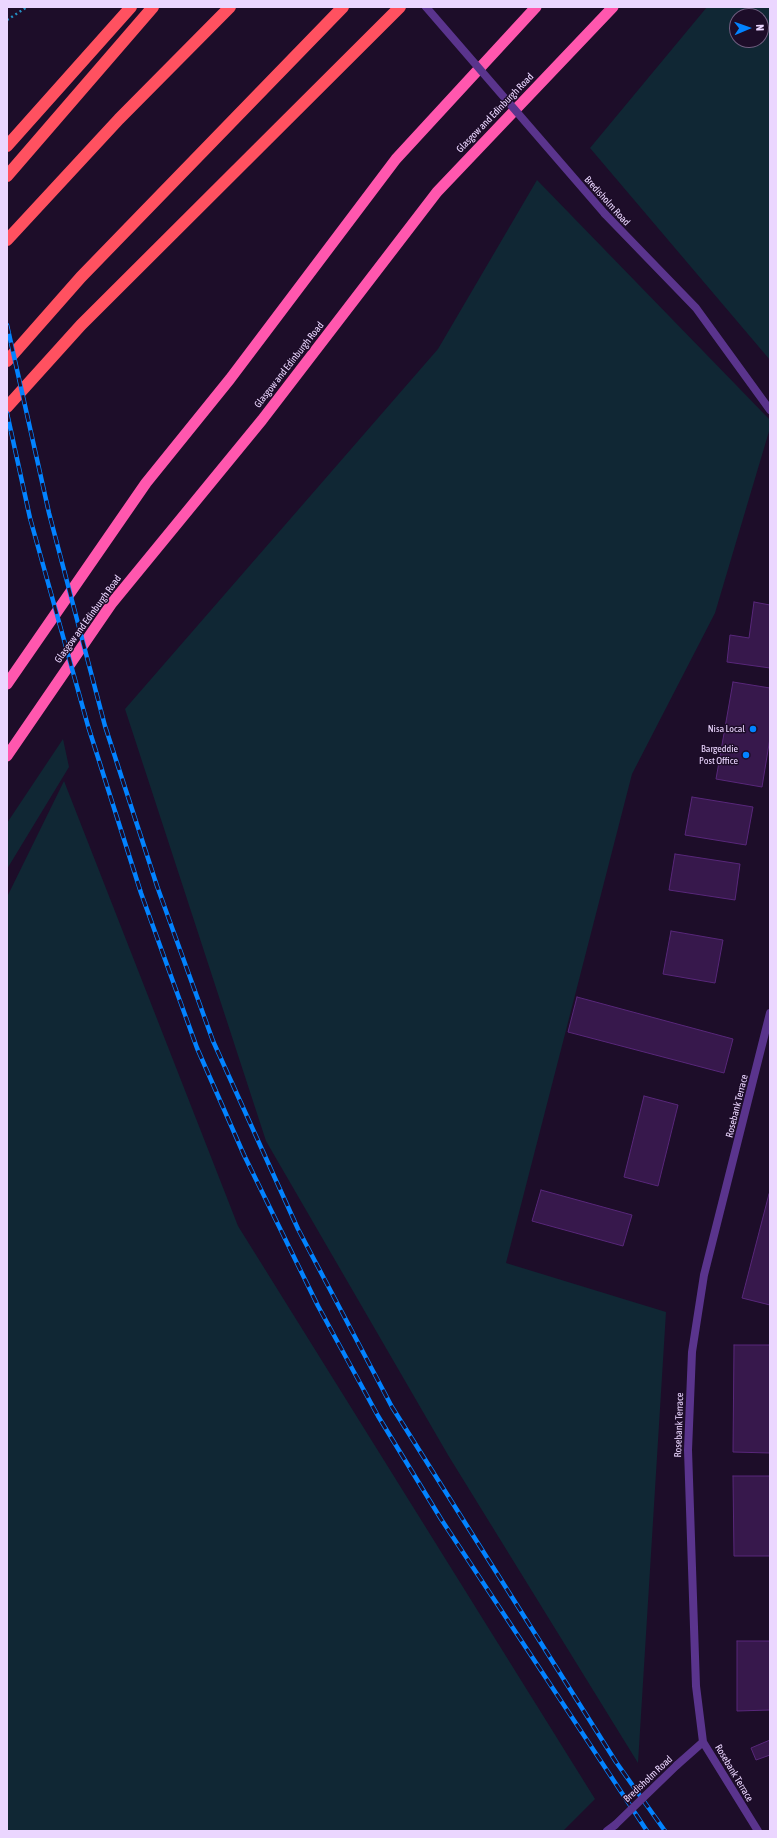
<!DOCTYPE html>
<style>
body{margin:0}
#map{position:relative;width:777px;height:1838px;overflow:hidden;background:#1d0d29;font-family:"Asap Condensed",sans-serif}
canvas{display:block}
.frame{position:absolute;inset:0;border:8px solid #ebd6ff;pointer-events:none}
.north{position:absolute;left:729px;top:8px;width:40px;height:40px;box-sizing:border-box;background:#1d0d29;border:1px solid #6f5d7f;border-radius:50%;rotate:88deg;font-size:11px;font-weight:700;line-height:16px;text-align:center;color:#ebd6ff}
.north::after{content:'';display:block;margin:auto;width:14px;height:18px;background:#0283ff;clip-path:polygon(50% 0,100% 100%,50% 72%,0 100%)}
</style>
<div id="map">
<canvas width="777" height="1838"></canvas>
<div class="frame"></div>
<div class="north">N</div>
</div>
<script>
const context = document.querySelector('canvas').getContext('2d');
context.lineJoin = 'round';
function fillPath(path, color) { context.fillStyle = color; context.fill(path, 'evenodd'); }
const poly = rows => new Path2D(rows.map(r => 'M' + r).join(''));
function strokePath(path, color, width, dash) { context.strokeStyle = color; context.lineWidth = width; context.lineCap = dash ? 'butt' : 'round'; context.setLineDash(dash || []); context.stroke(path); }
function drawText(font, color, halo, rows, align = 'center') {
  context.font = font + ' "Asap Condensed",sans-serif'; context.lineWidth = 3; context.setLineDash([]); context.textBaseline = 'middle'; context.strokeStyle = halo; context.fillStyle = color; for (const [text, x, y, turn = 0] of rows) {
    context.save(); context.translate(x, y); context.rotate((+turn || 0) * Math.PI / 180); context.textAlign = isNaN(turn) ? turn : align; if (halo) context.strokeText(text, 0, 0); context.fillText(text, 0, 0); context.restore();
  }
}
const green = poly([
 [707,7,770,7,770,360,590,148],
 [737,16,761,16,761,40,737,40],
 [537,180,770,420,770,428,715,613,632,774,506,1263,666,1312,638,1763,448,1455,266,1141,125,709,438,349],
 [63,739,69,767,7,869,7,823],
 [64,781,238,1226,595,1799,563,1831,7,1831,7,897]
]);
const building = poly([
 [754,602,770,605,770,668,727,662,730,635,749,638,754,602],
 [733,682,770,688,770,738,762,787,716,779,733,682],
 [692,797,753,807,746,845,685,835,692,797],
 [675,854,740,864,735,900,669,890,675,854],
 [671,931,723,940,715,983,663,974,671,931],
 [577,997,733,1039,724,1073,568,1032,577,997],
 [644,1096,678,1105,658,1186,624,1177,644,1096],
 [541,1190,632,1215,623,1246,532,1221,541,1190],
 [769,1194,770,1194,770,1305,742,1298,769,1194],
 [734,1345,770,1345,770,1453,733,1452,734,1345],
 [733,1476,770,1476,770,1556,734,1556,733,1476],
 [737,1641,770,1641,770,1710,737,1711,737,1641],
 [770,1740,770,1755,756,1760,751,1748,770,1740]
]);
const path = poly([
 [7,20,27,7]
]);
const minor = poly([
 [605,214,696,308,770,410],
 [677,1765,703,1742],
 [607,1831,615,1825],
 [758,1831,703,1742,696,1686,688,1450,692,1352,704,1275,770,1013]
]);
const trunk = poly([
 [7,684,146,483,230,379,396,159,536,7],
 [7,756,112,603,262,420,437,192,613,7]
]);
const motorway = poly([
 [7,146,131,7],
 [7,176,153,7],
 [7,240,119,119,230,7],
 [7,361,81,277,343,7],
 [7,407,81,325,400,7]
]);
const rail = poly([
 [7,325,49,513,105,726,157,886,213,1041,298,1229,392,1407,616,1762,665,1831],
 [7,413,30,518,88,726,141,893,197,1048,244,1155,318,1306,378,1416,441,1519,647,1831]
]);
const minorBridge = poly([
 [426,7,605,214],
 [615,1825,677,1765]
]);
const markers = [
 [753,729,4,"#0283ff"],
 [746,755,4,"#0283ff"]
];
const streetNames = [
 ["Glasgow and Edinburgh Road",495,113,-46],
 ["Bredisholm Road",607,201,48],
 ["Glasgow and Edinburgh Road",289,365,-52],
 ["Glasgow and Edinburgh Road",88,619,-54],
 ["Rosebank Terrace",737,1106,-76],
 ["Rosebank Terrace",679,1425,-88],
 ["Rosebank Terrace",734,1773,59],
 ["Bredisholm Road",648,1779,-43]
];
const poiNames = [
 ["Nisa Local",745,729],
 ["Bargeddie",738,749],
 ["Post Office",738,761]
];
fillPath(green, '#102734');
fillPath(building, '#37184c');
strokePath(building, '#58277a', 1);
strokePath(path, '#2390c5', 2.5, [2, 3]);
strokePath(minor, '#5a348d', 8);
strokePath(trunk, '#ff57ae', 11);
strokePath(motorway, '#ff5160', 12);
strokePath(rail, '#0283ff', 4.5);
strokePath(rail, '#1d0d29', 3, [9]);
strokePath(minorBridge, '#5a348d', 8);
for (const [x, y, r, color] of markers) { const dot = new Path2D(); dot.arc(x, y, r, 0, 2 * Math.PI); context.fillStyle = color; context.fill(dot); strokePath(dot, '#1d0d29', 1.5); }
drawText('10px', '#ebd6ff', '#1d0d29', streetNames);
drawText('10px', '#ebd6ff', '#1d0d29', poiNames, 'right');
</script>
